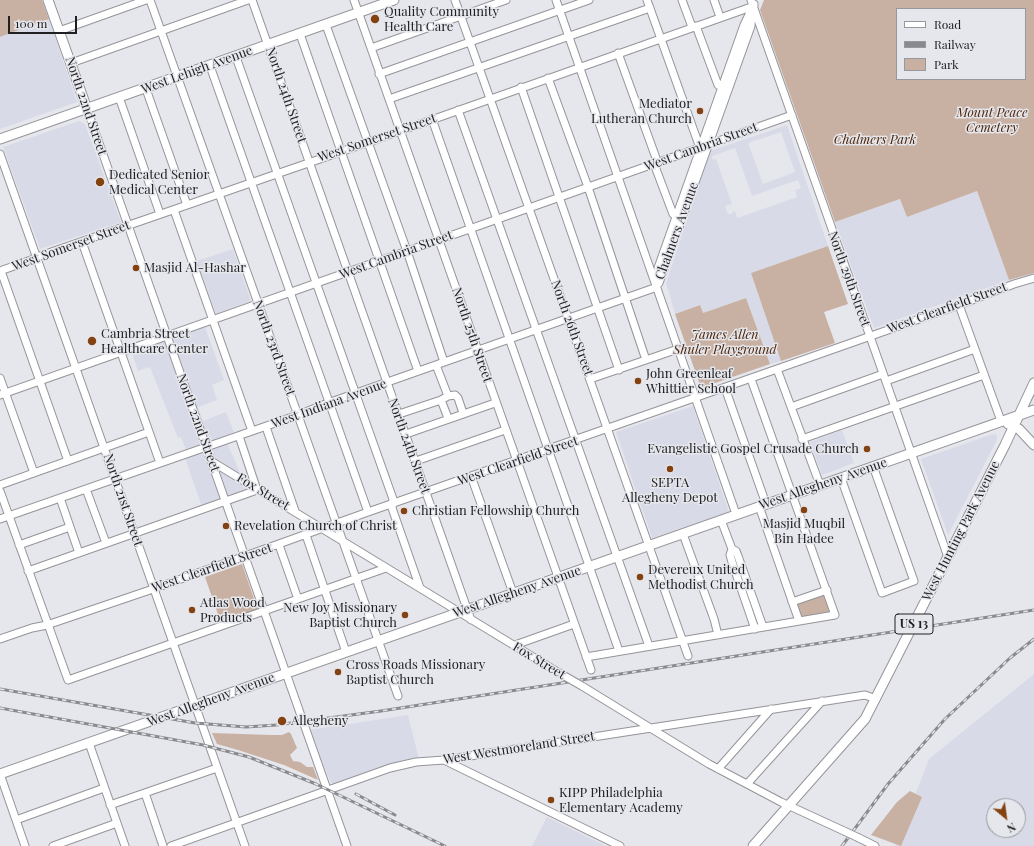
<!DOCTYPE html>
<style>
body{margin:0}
#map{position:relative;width:1034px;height:846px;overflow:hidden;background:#e6e7ed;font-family:"Playfair Display",serif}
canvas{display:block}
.legend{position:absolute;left:896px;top:8px;width:130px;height:72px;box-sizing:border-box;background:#e6e7ed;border:1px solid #97979c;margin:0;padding:5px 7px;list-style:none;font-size:12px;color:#202022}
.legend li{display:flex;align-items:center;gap:8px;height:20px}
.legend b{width:20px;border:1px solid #97979c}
.north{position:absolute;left:986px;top:798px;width:40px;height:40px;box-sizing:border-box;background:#e6e7ed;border:1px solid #97979c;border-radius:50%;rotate:151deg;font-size:11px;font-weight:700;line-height:16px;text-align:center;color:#202022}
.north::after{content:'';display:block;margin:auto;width:14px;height:18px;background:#854211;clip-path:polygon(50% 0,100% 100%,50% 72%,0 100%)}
.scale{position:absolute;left:8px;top:16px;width:69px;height:18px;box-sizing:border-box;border:2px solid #202022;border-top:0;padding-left:5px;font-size:12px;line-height:14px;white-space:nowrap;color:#202022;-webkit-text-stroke:3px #e6e7ed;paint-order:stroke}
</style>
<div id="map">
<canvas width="1034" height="846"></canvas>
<ul class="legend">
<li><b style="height:5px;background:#fff"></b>Road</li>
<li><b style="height:5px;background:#898a8e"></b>Railway</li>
<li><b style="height:11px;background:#c8b1a3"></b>Park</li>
</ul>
<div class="north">N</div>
<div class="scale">100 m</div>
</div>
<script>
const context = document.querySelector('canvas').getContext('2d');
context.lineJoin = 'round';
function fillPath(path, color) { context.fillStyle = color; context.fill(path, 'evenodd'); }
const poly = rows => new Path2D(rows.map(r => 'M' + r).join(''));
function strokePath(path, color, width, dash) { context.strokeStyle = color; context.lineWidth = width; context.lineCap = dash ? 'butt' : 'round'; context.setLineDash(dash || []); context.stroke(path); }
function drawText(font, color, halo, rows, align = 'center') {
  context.font = font + ' "Playfair Display",serif'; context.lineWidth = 3; context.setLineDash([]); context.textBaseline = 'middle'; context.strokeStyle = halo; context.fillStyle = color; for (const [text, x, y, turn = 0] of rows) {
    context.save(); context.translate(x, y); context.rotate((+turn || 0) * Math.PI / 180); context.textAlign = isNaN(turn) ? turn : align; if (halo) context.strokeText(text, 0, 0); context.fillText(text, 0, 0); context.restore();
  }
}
const built = poly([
 [49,19,77,102,0,129,0,37],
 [79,121,85,124,121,222,40,249,3,147],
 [787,125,828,246,751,273,781,361,770,364,746,298,703,313,699,305,675,314,666,283,710,151],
 [781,132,795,172,763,184,748,143],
 [735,148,752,196,798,180,801,188,732,212,732,214,728,214,725,206,732,204,716,159,713,160,712,156],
 [795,190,797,197,737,218,735,211],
 [977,191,1009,280,874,328,835,222,901,199,907,217],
 [233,249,251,301,216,314,197,261],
 [205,327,224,380,212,385,217,400,198,407,203,421,226,412,234,432,224,436,248,491,202,507,185,458,189,457,181,437,178,438,150,367,138,371,132,353],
 [693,406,729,512,652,538,616,432],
 [842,430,854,463,822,475,810,442],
 [993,434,997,435,997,440,948,535,921,459],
 [1034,674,1034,846,895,846,929,759],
 [994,806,1018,806,1018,830,994,830],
 [408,715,419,759,332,784,318,757,310,730],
 [547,817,606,846,532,846]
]);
const green = poly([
 [0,0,42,0,49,19,0,37],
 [764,0,1034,0,1034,273,1009,280,977,191,907,217,900,199,835,222,760,10],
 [897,9,1025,9,1025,79,897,79],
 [828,246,848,304,824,312,835,343,781,361,751,273],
 [746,298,770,364,701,388,675,314,700,305,703,313],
 [242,564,258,610,221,623,205,577],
 [825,594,832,614,801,619,796,604],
 [289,732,291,734,297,748,290,755,293,761,300,762,307,767,313,767,318,780,284,765,238,750,217,744,212,733,271,735,282,735],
 [910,791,922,797,901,846,871,835,897,802]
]);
const minor = poly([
 [150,0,398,696],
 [252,0,471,620],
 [354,0,591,670],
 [455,0,688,656],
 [556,0,736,514],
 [647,0,700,148],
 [682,0,692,27],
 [714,0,720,17],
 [751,0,948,557],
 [326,25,407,251,444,362],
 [696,26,718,85,726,90],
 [59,31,146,0],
 [300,34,418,371],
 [371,48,506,0],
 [618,53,656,158,656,169,673,214,678,218],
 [236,57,393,499,392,508,420,588],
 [71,63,248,0],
 [210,66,368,512],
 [379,74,589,0],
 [548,78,588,187,646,360],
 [521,87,619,370],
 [146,89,187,205],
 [119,97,160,214],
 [389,99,650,8],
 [87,109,347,846],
 [458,110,649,646],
 [432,119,619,651],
 [0,154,245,846],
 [174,210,252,431],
 [82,242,160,463],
 [0,271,31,260,37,257,369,142,754,6],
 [1,271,68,461],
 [657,282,658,268,744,25,754,4],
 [659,283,751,26,752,13],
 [959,305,1001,421],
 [436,365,448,396],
 [777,369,820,485],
 [0,378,34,473],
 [590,379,678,349],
 [886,381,975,349],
 [725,388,766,504],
 [0,395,792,115],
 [441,400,448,418],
 [791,407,883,374],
 [399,414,441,400,448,396,455,395,458,398,463,413],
 [266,427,295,511],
 [406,434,495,403],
 [802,439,984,375],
 [211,461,561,674],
 [416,461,505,430],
 [471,476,513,593],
 [841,478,882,593,914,581,873,466],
 [0,485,149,432],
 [86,489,106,543],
 [0,491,68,680,386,568],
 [60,498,79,553],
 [759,506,799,621],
 [0,519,298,415,328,403,657,287],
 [721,520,732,549,736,551,738,556,763,627],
 [683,534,714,619,718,635],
 [306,535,346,652],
 [19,545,70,527],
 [279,545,298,599],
 [732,549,730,555,732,562,755,629],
 [28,571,257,490,239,436],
 [792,602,827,590],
 [0,639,32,628,47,625,153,589,368,512,777,369,959,305,1014,284,1034,278],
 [515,645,574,624],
 [586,657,835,615,751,379],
 [582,686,709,764,781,802,844,831],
 [89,743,125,846],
 [444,760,620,846],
 [718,769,771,709],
 [0,774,25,846],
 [747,784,822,701],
 [145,793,163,846],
 [110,805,217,768],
 [16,820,104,788],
 [859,838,875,846],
 [53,846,117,823],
 [171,846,390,768,416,762,444,760,865,695,876,699]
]);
const major = poly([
 [48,0,87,109],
 [0,139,394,0],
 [1008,424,1019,429,1034,445],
 [0,774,1034,410],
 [753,846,865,719,1005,445,1034,383]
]);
const rail = poly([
 [0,689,195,723,246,727,276,725,381,711,1034,610],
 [0,708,203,745,249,757,316,784,445,846],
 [356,794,395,815],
 [842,846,888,784,945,719,1010,658,1034,639]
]);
const minorBridge = poly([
 [561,674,582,686],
 [844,831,859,838]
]);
const markers = [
 [375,19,5,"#854211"],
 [700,111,4,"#854211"],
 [100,182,5,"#854211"],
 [136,268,4,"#854211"],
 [92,341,5,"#854211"],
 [638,381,4,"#854211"],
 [867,449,4,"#854211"],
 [670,469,4,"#854211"],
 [804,510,4,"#854211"],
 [404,511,4,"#854211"],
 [226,526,4,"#854211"],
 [640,577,4,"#854211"],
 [192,610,4,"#854211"],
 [405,615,4,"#854211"],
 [338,672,4,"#854211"],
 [282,721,5,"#854211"],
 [551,800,4,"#854211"]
];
const shields = [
 [914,624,38]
];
const shieldNames = [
 ["US 13",914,624]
];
const poiNames = [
 ["Quality Community",384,12],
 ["Health Care",384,27],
 ["Mediator",692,104,"right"],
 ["Lutheran Church",692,119,"right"],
 ["Dedicated Senior",109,175],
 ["Medical Center",109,190],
 ["Masjid Al-Hashar",144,268],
 ["Cambria Street",101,334],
 ["Healthcare Center",101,349],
 ["John Greenleaf",646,374],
 ["Whittier School",646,389],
 ["Evangelistic Gospel Crusade Church",859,449,"right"],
 ["SEPTA",670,483,"center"],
 ["Allegheny Depot",670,498,"center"],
 ["Christian Fellowship Church",412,511],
 ["Masjid Muqbil",804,524,"center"],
 ["Bin Hadee",804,539,"center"],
 ["Revelation Church of Christ",234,526],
 ["Devereux United",648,570],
 ["Methodist Church",648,585],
 ["Atlas Wood",200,603],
 ["Products",200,618],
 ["New Joy Missionary",397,608,"right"],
 ["Baptist Church",397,623,"right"],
 ["Cross Roads Missionary",346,665],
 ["Baptist Church",346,680],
 ["Allegheny",291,721],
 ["KIPP Philadelphia",559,793],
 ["Elementary Academy",559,808]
];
const streetNames = [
 ["West Lehigh Avenue",197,70,-20],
 ["North 24th Street",286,95,71],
 ["North 22nd Street",86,106,71],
 ["West Somerset Street",377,138,-19],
 ["West Cambria Street",701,147,-20],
 ["Chalmers Avenue",677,231,-70],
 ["West Somerset Street",71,246,-20],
 ["West Cambria Street",396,255,-20],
 ["North 29th Street",849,279,70],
 ["West Clearfield Street",947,308,-20],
 ["North 26th Street",572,328,70],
 ["North 25th Street",472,335,71],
 ["North 23rd Street",274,348,70],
 ["West Indiana Avenue",329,404,-20],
 ["North 22nd Street",198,423,70],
 ["North 24th Street",409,446,70],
 ["West Clearfield Street",518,461,-19],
 ["West Allegheny Avenue",823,484,-19],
 ["Fox Street",263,492,31],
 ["North 21st Street",123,500,71],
 ["West Hunting Park Avenue",961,531,-63],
 ["West Clearfield Street",212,568,-19],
 ["West Allegheny Avenue",517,592,-19],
 ["Fox Street",539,661,31],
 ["West Allegheny Avenue",211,700,-20],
 ["West Westmoreland Street",519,748,-9]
];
const parkNames = [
 ["Mount Peace",992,113],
 ["Cemetery",992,128],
 ["Chalmers Park",875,140],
 ["James Allen",725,335],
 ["Shuler Playground",725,350]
];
fillPath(built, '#d9dae7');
fillPath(green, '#c8b1a3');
strokePath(minor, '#949499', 9);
strokePath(major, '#949499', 11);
strokePath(minor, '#fff', 7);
strokePath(major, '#fff', 9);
strokePath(rail, '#898a8e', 3);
strokePath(rail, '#e6e7ed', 1.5, [4.5]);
strokePath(minorBridge, '#949499', 9, []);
strokePath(minorBridge, '#fff', 7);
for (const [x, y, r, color] of markers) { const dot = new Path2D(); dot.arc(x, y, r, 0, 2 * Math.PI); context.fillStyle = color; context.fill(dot); strokePath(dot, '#e6e7ed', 1.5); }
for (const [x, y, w] of shields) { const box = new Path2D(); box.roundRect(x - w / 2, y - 10, w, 20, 3); context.fillStyle = '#e6e7ed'; context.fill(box); strokePath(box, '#202022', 1); }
drawText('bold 12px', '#202022', null, shieldNames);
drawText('13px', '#202022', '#e6e7ed', poiNames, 'left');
drawText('13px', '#202022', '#e6e7ed', streetNames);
drawText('italic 13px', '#4c2509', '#e6e7ed', parkNames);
</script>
